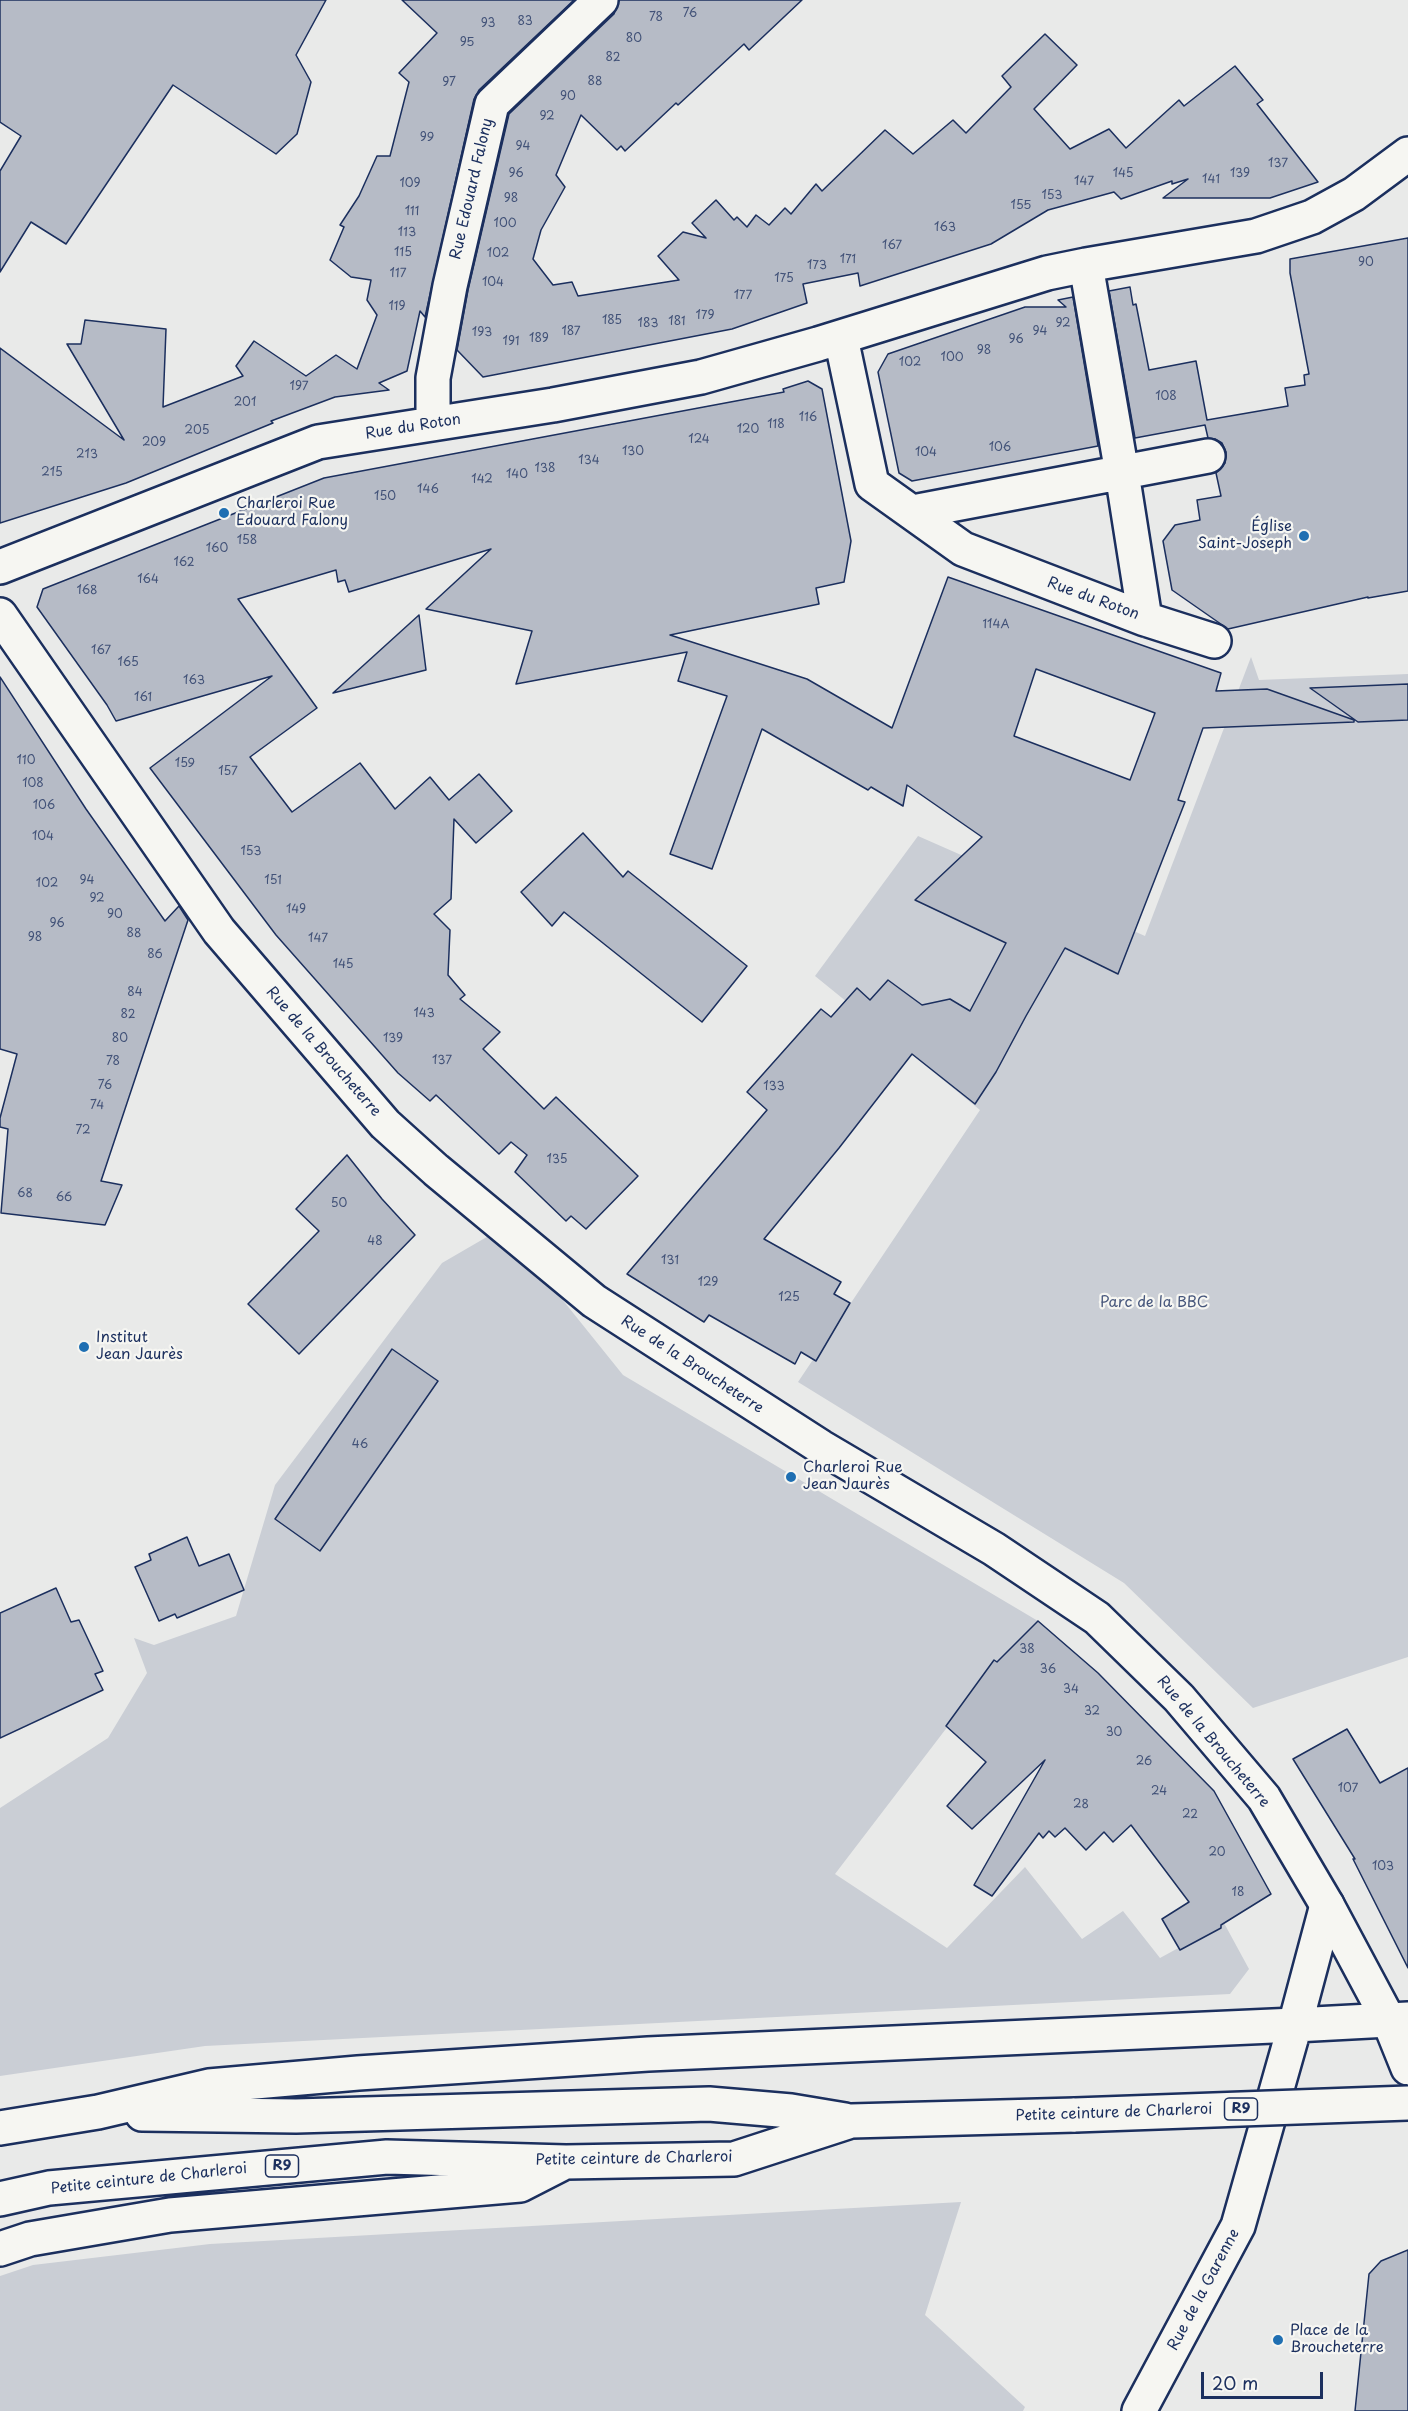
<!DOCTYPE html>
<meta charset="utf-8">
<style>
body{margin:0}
#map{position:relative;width:1408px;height:2411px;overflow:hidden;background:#e9eae9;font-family:"Playpen Sans",sans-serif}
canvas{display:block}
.scale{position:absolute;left:1201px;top:2372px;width:122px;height:27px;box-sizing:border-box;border:3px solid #1b2f5e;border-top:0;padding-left:8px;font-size:18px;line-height:21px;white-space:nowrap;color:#1b2f5e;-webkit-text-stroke:4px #f6f6f2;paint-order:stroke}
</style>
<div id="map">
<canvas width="1408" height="2411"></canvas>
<div class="scale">20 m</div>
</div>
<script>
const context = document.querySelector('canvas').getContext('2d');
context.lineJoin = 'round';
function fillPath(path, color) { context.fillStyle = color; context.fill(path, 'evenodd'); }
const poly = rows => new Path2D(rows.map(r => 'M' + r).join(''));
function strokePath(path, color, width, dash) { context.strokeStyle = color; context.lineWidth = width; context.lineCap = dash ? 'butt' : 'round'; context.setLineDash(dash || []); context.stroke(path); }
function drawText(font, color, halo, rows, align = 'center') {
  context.font = font + ' "Playpen Sans",sans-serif'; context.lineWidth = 4.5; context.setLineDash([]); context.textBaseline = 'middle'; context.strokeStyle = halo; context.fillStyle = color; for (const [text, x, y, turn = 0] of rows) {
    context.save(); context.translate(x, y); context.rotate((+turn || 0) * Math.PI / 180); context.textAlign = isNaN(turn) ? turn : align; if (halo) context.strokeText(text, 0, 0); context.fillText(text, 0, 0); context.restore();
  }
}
const green = poly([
 [1251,657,1259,680,1408,674,1408,1657,1253,1708,1124,1583,798,1382,980,1110,815,976,918,836,1145,936],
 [504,1227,623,1375,1038,1621,997,1662,835,1874,947,1948,1025,1867,1082,1939,1123,1911,1160,1958,1224,1923,1249,1969,1230,1994,205,2046,0,2076,0,1808,108,1738,147,1673,134,1638,154,1645,236,1616,275,1485,442,1263],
 [961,2202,925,2315,1025,2407,1023,2411,0,2411,0,2276,33,2265,210,2244]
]);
const building = poly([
 [0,0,326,0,296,55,311,82,297,134,276,154,173,85,66,244,31,222,0,272,0,171,21,136,0,122,0,0],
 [402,0,574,0,479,90,474,99,425,317,420,311,407,371,379,383,389,390,335,397,271,421,273,423,126,483,0,523,0,348,124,440,67,344,81,344,85,320,166,329,163,407,243,376,236,366,254,341,306,376,336,355,357,369,377,315,367,300,371,280,351,277,330,260,344,227,340,225,359,196,377,156,390,156,409,82,399,73,437,33,402,0],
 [619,0,802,0,749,50,744,44,678,105,676,103,625,151,621,146,617,150,581,115,556,175,565,187,541,230,533,259,553,285,572,282,578,296,679,280,658,256,683,232,706,238,692,223,716,200,734,220,737,217,747,227,756,215,769,225,785,208,791,214,816,184,822,191,885,130,913,154,953,120,966,133,1011,87,1002,76,1045,34,1077,65,1034,109,1070,149,1109,129,1126,148,1179,100,1184,106,1235,66,1263,100,1257,104,1318,182,1270,198,1163,198,1188,179,1172,184,1172,181,1121,199,1114,192,1048,210,991,244,860,286,858,273,803,284,807,303,732,329,483,377,457,350,468,290,509,114,614,14,619,0],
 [1408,238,1408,591,1368,598,1368,597,1228,629,1172,590,1163,541,1175,525,1200,520,1197,500,1221,496,1216,473,1225,463,1226,452,1222,443,1215,439,1208,438,1205,425,1135,438,1109,291,1130,287,1133,305,1136,304,1149,370,1196,361,1207,420,1288,406,1285,388,1305,385,1304,375,1309,374,1290,273,1290,259,1408,238],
 [1073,297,1098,446,912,481,899,473,878,372,888,354,1025,307,1066,307,1058,300,1073,297],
 [808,381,822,389,851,541,844,582,816,588,819,604,670,635,807,679,892,728,948,577,1221,673,1216,691,1267,689,1354,720,1354,722,1203,728,1178,800,1185,802,1118,974,1065,948,1026,1016,996,1072,975,1104,912,1054,839,1148,764,1239,841,1282,834,1294,850,1303,816,1361,801,1352,795,1364,709,1315,704,1322,627,1274,767,1110,747,1092,821,1009,831,1017,857,988,870,1000,888,980,922,1005,950,999,970,1011,1006,943,915,900,982,837,907,785,903,806,871,787,868,790,762,729,712,869,670,854,727,696,678,681,687,652,516,684,532,631,426,609,491,549,349,592,345,580,338,582,336,570,238,599,317,708,250,757,292,812,360,763,395,809,430,777,449,800,479,774,512,811,476,843,454,819,451,899,434,914,450,930,448,975,465,995,460,999,500,1032,483,1049,544,1109,556,1097,638,1176,586,1229,571,1216,566,1221,515,1172,527,1155,511,1142,499,1154,436,1095,430,1101,398,1073,276,935,150,768,272,676,116,721,107,705,37,607,43,589,324,478,784,392,783,389,808,381],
 [1036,669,1155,713,1130,780,1014,736,1036,669],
 [419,615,426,670,333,693,419,615],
 [0,677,86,809,165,921,179,906,188,920,101,1181,122,1185,105,1225,1,1213,8,1129,0,1127,0,1118,17,1054,0,1049,0,677],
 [1408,684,1408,720,1358,722,1310,688,1408,684],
 [583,833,623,877,628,871,747,966,702,1022,564,912,552,926,521,892,583,833],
 [347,1155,382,1199,415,1235,299,1354,248,1304,319,1231,296,1209,347,1155],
 [392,1349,438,1381,320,1551,275,1519,392,1349],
 [187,1537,199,1566,229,1554,244,1590,177,1618,175,1614,159,1621,135,1567,151,1560,149,1554,187,1537],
 [56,1588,71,1622,79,1620,103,1671,95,1674,103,1690,0,1738,0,1613,56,1588],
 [1038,1621,1098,1673,1214,1791,1271,1894,1221,1925,1221,1928,1180,1950,1162,1919,1189,1902,1131,1825,1113,1842,1104,1832,1086,1850,1065,1828,1055,1837,1049,1831,1043,1838,1039,1833,992,1896,974,1885,1045,1760,972,1829,947,1806,986,1762,946,1726,994,1660,997,1662,1038,1621],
 [1347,1729,1380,1783,1408,1768,1408,1968,1353,1859,1355,1859,1293,1759,1347,1729],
 [1408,2250,1408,2411,1355,2411,1369,2274,1381,2261,1408,2250]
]);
const street = poly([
 [841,338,872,484,963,549,1145,619,1122,473,1086,265],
 [433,423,433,378,450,286,492,104,601,0],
 [913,512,1208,456],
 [0,567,318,442,553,405,701,377,818,344,1047,273,1086,265,1256,236,1312,217,1354,194,1408,154],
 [1145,619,1214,641],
 [1295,2025,1408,2019],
 [1139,2411,1238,2226,1295,2025,1327,1905]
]);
const secondary = poly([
 [0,615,219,931,385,1124,436,1170,594,1301,821,1447,994,1549,1097,1618,1179,1698,1264,1798,1327,1905,1389,2021,1408,2068]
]);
const highway = poly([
 [142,2114,296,2116,709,2104,791,2111,845,2120],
 [0,2128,98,2112,209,2086,358,2073,648,2054,1295,2025],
 [0,2199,49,2188,387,2157,566,2162,734,2159,851,2121,1075,2115],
 [0,2249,30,2239,170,2215,520,2185,561,2164]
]);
const highwayBridge = poly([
 [1075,2115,1408,2103]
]);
const markers = [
 [224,513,6,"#1f6fb2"],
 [1304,536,6,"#1f6fb2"],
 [84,1347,6,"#1f6fb2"],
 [791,1477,6,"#1f6fb2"],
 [1278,2340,6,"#1f6fb2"]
];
const numberNames = [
 ["76",690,14],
 ["78",656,18],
 ["83",525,22],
 ["93",488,24],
 ["80",634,39],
 ["95",467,43],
 ["82",613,58],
 ["88",595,82],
 ["97",449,83],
 ["90",568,97],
 ["92",547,117],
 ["99",427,138],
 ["94",523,147],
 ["137",1278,164],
 ["96",516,174],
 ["145",1123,174],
 ["139",1240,174],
 ["141",1211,180],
 ["147",1084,182],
 ["109",410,184],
 ["153",1052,196],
 ["98",511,199],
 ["155",1021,206],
 ["111",412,212],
 ["100",505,224],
 ["163",945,228],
 ["113",407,233],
 ["167",892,246],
 ["115",403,253],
 ["102",498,254],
 ["171",848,260],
 ["90",1366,263],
 ["173",817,266],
 ["117",398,274],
 ["175",784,279],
 ["104",493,283],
 ["177",743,296],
 ["119",397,307],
 ["179",705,316],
 ["185",612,321],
 ["181",677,322],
 ["183",648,324],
 ["92",1063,324],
 ["187",571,332],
 ["94",1040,332],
 ["193",482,333],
 ["189",539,339],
 ["96",1016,340],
 ["191",511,342],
 ["98",984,351],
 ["100",952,358],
 ["102",910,363],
 ["197",299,387],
 ["108",1166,397],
 ["201",245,403],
 ["116",808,418],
 ["118",776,425],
 ["120",748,430],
 ["205",197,431],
 ["124",699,440],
 ["209",154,443],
 ["106",1000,448],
 ["130",633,452],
 ["104",926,453],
 ["213",87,455],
 ["134",589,461],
 ["138",545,469],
 ["215",52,473],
 ["140",517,475],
 ["142",482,480],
 ["146",428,490],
 ["150",385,497],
 ["158",247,541],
 ["160",217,549],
 ["162",184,563],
 ["164",148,580],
 ["168",87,591],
 ["114A",996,625],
 ["167",101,651],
 ["165",128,663],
 ["163",194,681],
 ["161",143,698],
 ["110",26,761],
 ["159",185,764],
 ["157",228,772],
 ["108",33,784],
 ["106",44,806],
 ["104",43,837],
 ["153",251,852],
 ["94",87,881],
 ["151",273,881],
 ["102",47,884],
 ["92",97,899],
 ["149",296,910],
 ["90",115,915],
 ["96",57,924],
 ["88",134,934],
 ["98",35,938],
 ["147",318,939],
 ["86",155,955],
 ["145",343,965],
 ["84",135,993],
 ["143",424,1014],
 ["82",128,1015],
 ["80",120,1039],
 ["139",393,1039],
 ["137",442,1061],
 ["78",113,1062],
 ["76",105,1086],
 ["133",774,1087],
 ["74",97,1106],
 ["72",83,1131],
 ["135",557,1160],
 ["68",25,1194],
 ["66",64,1198],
 ["50",339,1204],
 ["48",375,1242],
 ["131",670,1261],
 ["129",708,1283],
 ["125",789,1298],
 ["46",360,1445],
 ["38",1027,1650],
 ["36",1048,1670],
 ["34",1071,1690],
 ["32",1092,1712],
 ["30",1114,1733],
 ["26",1144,1762],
 ["107",1348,1789],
 ["24",1159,1792],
 ["28",1081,1805],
 ["22",1190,1815],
 ["20",1217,1853],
 ["103",1383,1867],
 ["18",1238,1893]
];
const shields = [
 [1241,2109,33],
 [282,2166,33]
];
const shieldNames = [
 ["R9",1241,2109],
 ["R9",282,2166]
];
const streetNames = [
 ["Rue Edouard Falony",472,189,-77],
 ["Rue du Roton",413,427,-9],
 ["Rue du Roton",1093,599,20],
 ["Rue de la Broucheterre",323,1052,49],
 ["Rue de la Broucheterre",692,1365,33],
 ["Rue de la Broucheterre",1213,1742,50],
 ["Petite ceinture de Charleroi",1114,2113,-2],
 ["Petite ceinture de Charleroi",634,2159,-1],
 ["Petite ceinture de Charleroi",149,2179,-6],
 ["Rue de la Garenne",1204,2290,-62]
];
const poiNames = [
 ["Charleroi Rue",236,504],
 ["Edouard Falony",236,521],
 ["Église",1292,527,"right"],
 ["Saint-Joseph",1292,544,"right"],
 ["Institut",96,1338],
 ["Jean Jaurès",96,1355],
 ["Charleroi Rue",803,1468],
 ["Jean Jaurès",803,1485],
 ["Place de la",1290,2331],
 ["Broucheterre",1290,2348]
];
const parkNames = [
 ["Parc de la BBC",1154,1303]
];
fillPath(green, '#caced5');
fillPath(building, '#b6bbc6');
strokePath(building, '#1b2f5e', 1.5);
strokePath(street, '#1b2f5e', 38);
strokePath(secondary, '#1b2f5e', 38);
strokePath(highway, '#1b2f5e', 38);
strokePath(street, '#f6f6f2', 33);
strokePath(secondary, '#f6f6f2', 33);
strokePath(highway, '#f6f6f2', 33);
strokePath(highwayBridge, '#1b2f5e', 38, []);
strokePath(highwayBridge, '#f6f6f2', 33);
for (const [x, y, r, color] of markers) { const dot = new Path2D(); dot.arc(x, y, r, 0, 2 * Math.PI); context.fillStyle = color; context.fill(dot); strokePath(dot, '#f6f6f2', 2); }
drawText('12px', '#425278', null, numberNames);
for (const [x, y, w] of shields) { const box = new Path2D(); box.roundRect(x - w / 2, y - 11, w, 22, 4.5); context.fillStyle = '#f6f6f2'; context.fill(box); strokePath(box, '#1b2f5e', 1.5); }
drawText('bold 14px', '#1b2f5e', null, shieldNames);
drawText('15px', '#1b2f5e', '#f6f6f2', streetNames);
drawText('15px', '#1b2f5e', '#f6f6f2', poiNames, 'left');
drawText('15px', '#47577c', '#f6f6f2', parkNames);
</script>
